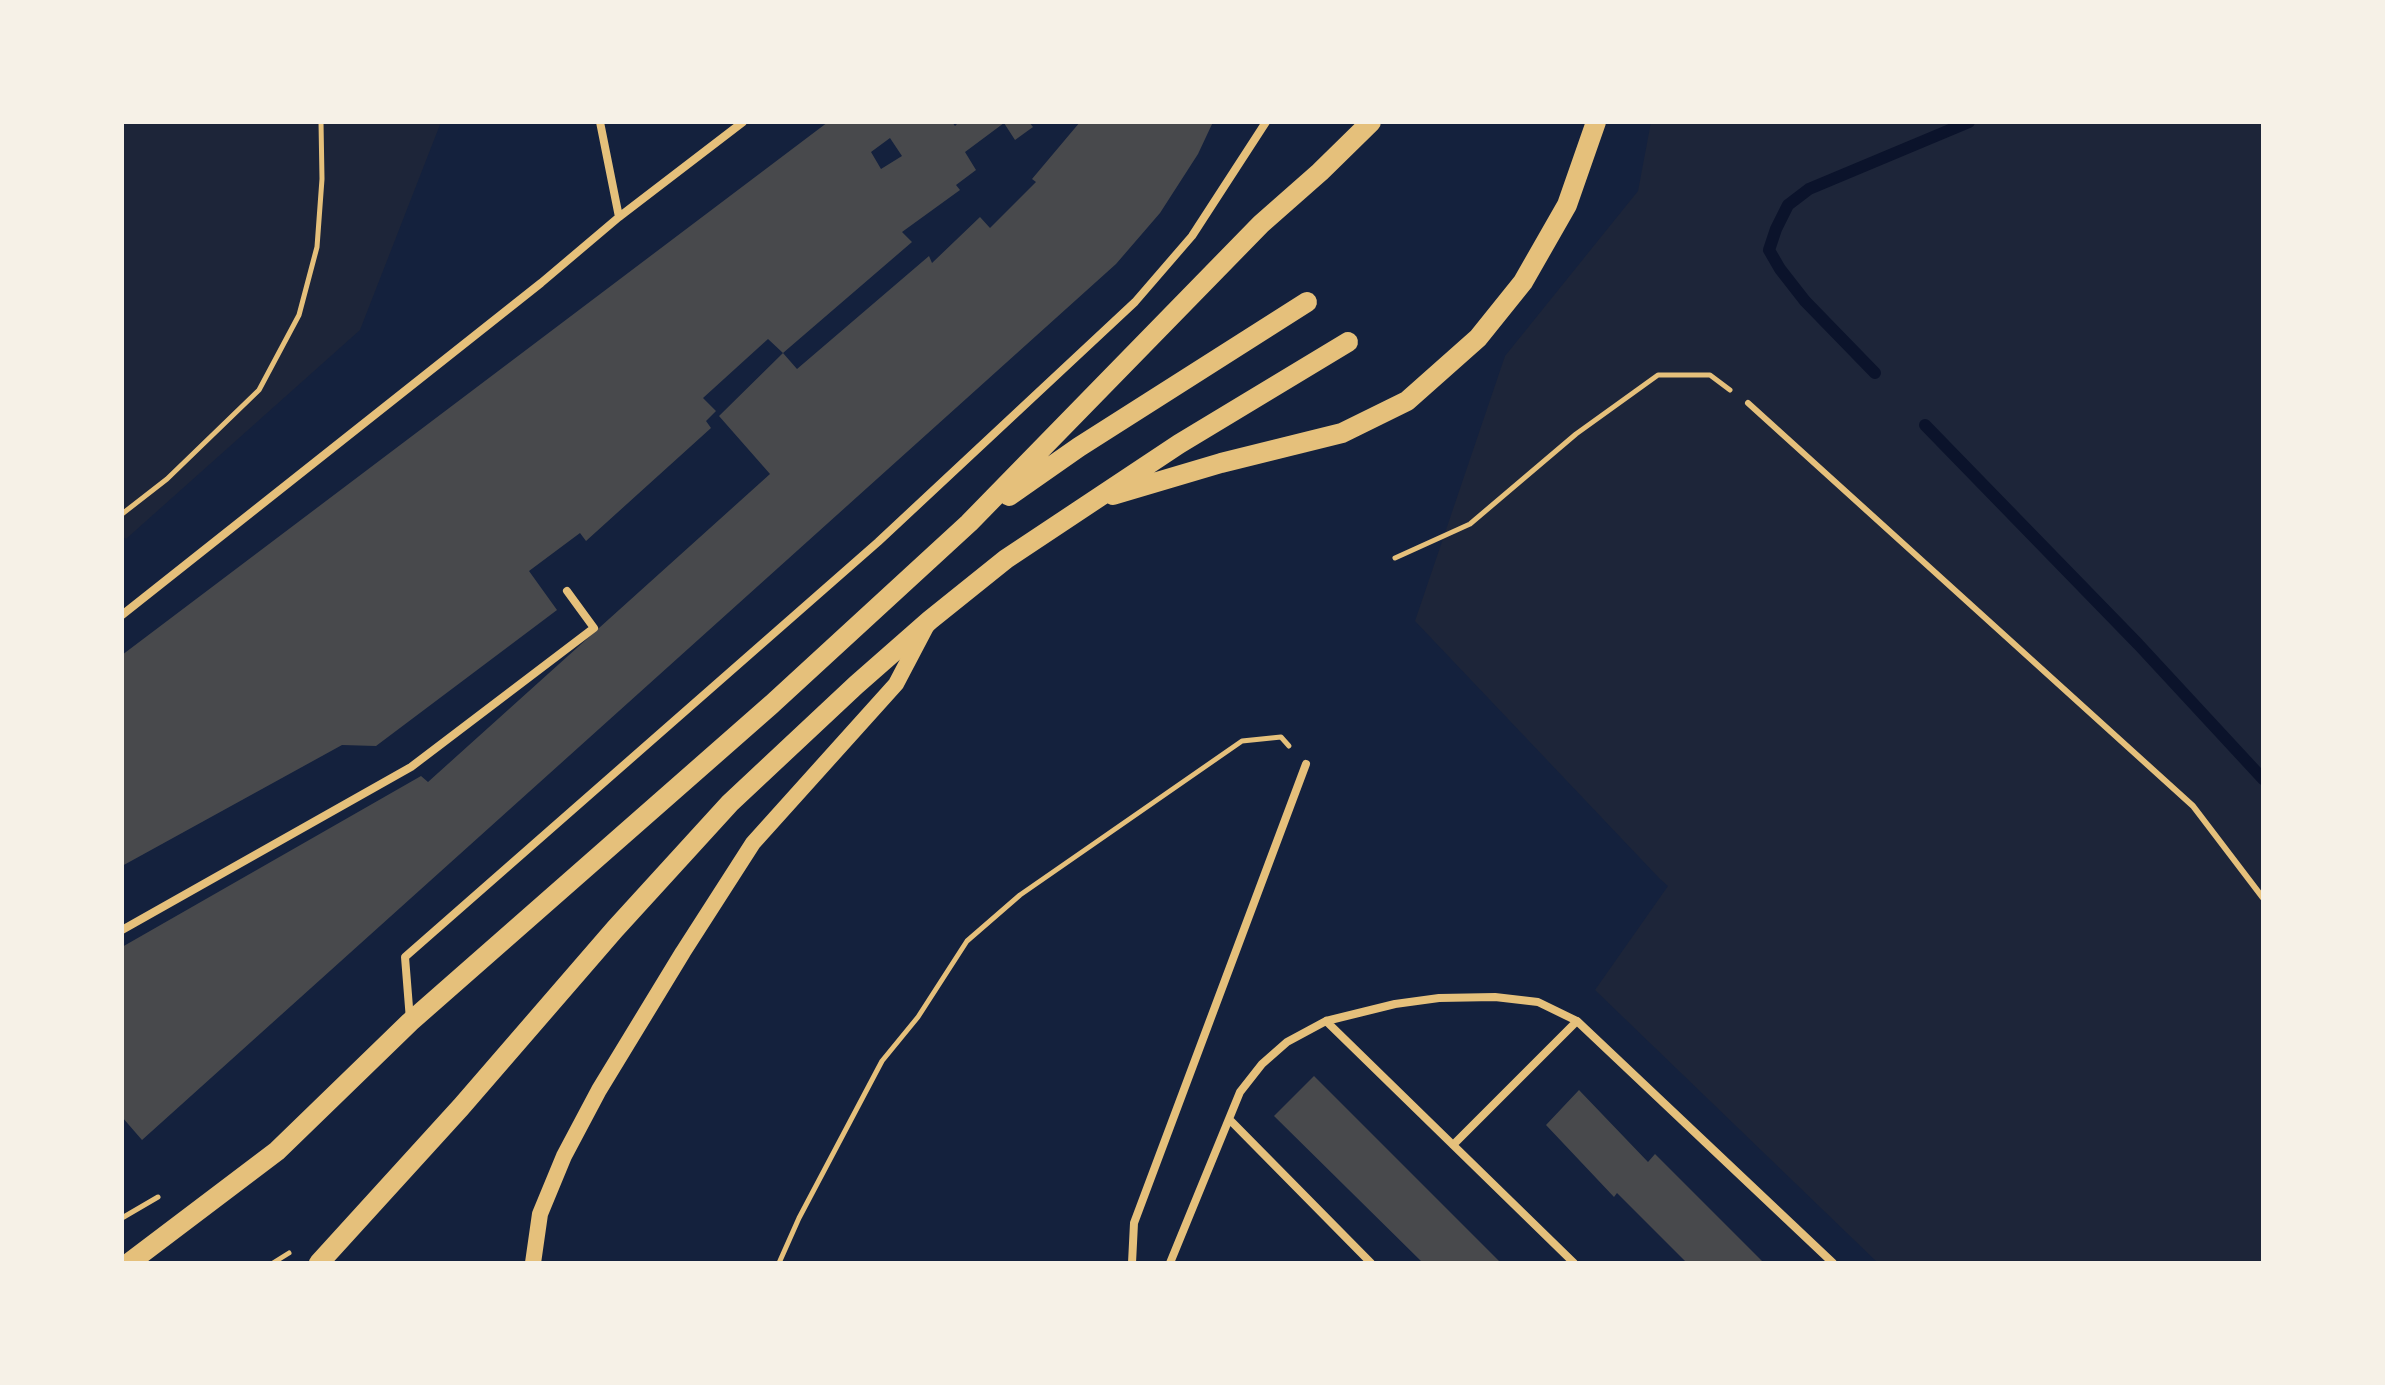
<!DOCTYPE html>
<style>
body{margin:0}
#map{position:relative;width:2385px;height:1385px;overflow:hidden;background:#14213d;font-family:"PT Sans",sans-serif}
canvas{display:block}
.frame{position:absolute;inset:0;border:124px solid #f6f1e7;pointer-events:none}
</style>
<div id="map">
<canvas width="2385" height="1385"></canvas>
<div class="frame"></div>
</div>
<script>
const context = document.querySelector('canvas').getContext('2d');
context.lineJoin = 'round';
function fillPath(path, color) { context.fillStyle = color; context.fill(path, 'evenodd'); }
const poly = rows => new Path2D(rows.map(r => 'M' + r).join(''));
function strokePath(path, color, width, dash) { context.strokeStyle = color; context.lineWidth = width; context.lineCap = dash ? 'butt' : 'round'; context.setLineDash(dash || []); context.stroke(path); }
const green = poly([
 [122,122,441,122,360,330,126,539,122,536],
 [1651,122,2263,122,2263,1263,1878,1263,1595,990,1668,886,1660,879,1415,621,1505,356,1638,191]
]);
const stream = poly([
 [1875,373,1805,301,1780,269,1769,250,1776,229,1788,205,1809,189,1969,122],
 [1925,425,2138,644,2263,779]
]);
const building = poly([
 [828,122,952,122,955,126,959,122,1029,122,1033,127,1015,140,1004,123,965,152,976,170,956,185,960,190,902,232,912,242,783,353,768,339,703,398,716,411,706,421,711,428,586,541,580,533,529,571,557,610,376,746,342,745,122,866,122,655],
 [890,138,902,156,881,169,871,152],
 [1080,122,1213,122,1198,154,1160,213,1116,264,142,1140,122,1117,122,947,421,776,428,782,770,474,719,416,783,353,797,369,929,256,932,263,980,217,990,228,1036,182,1032,179],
 [1314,1076,1501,1263,1423,1263,1274,1116],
 [1579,1090,1648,1162,1655,1154,1764,1263,1687,1263,1617,1193,1614,1197,1546,1125]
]);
const path = poly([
 [122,514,167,479,259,390,299,315,317,247,322,179,321,122],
 [1395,558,1470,524,1576,434,1658,375,1710,375,1730,390],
 [122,1218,158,1197],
 [273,1263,289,1253],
 [779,1263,799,1218,882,1061,918,1017,967,941,1020,895,1242,741,1281,737,1289,746]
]);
const service = poly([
 [1748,403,2193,806,2263,898]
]);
const minor = poly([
 [600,122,619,217],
 [122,615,541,283,619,217,743,122],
 [122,930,411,767,594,628,567,591],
 [410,1020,405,957,878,542,1135,302,1192,236,1266,122],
 [1326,1021,1574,1263],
 [1229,1119,1371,1263],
 [1453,1145,1577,1021],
 [1132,1263,1134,1223,1306,764],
 [1170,1263,1240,1092,1262,1064,1287,1042,1326,1021,1395,1004,1439,998,1495,997,1538,1002,1577,1021,1833,1263]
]);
const secondary = poly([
 [533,1263,540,1214,564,1156,599,1090,683,952,753,843,896,684,927,625]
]);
const primary = poly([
 [1113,495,1221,463,1342,433,1407,401,1478,338,1523,282,1567,205,1596,122],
 [1009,496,1079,447,1307,302],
 [129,1263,277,1151,410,1022,772,704,969,523,1261,224,1320,172,1371,122],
 [319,1263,461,1107,615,929,730,803,856,685,930,620,1006,559,1179,444,1348,342]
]);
fillPath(green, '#1d2539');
strokePath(stream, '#0b132b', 12);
fillPath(building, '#48494c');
strokePath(path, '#e5c07b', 5);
strokePath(service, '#e5c07b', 6);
strokePath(minor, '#e5c07b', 8);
strokePath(secondary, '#e5c07b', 16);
strokePath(primary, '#e5c07b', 20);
</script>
